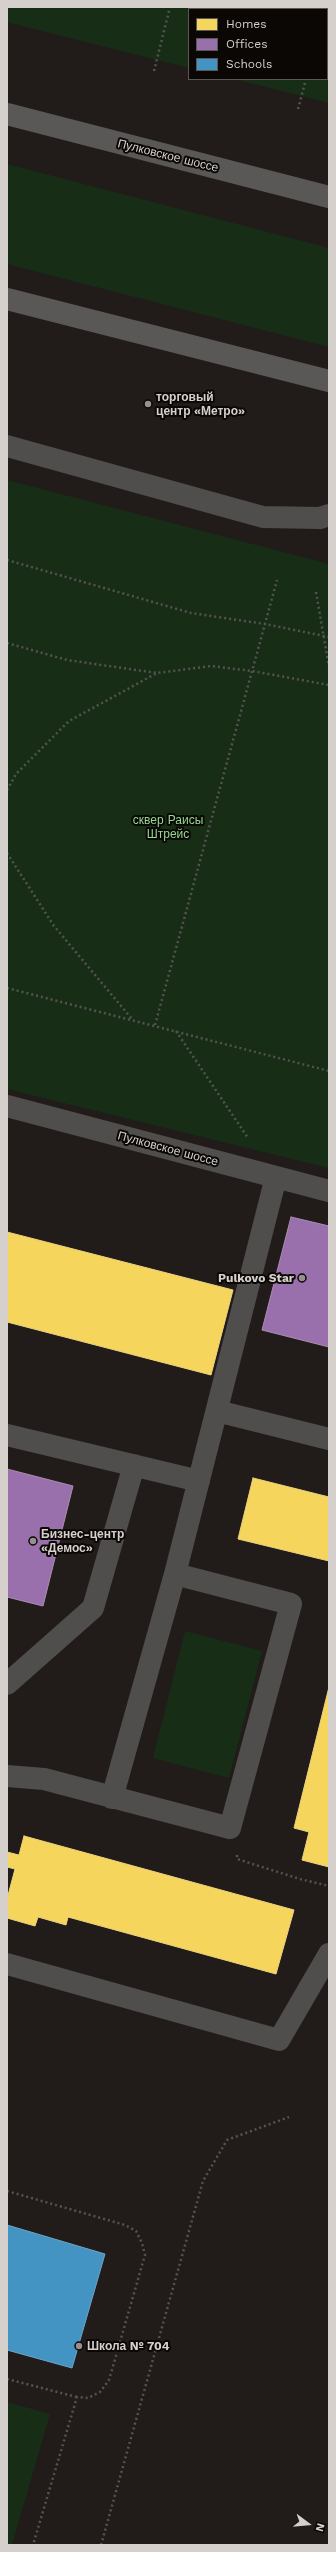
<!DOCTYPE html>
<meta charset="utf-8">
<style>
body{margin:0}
#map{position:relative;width:336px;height:2552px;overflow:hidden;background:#211c1a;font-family:"Work Sans",sans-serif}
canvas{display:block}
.frame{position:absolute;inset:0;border:8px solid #d6d0cd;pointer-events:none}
.legend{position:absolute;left:188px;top:8px;width:140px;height:72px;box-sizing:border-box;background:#0a0705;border:1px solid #5c5755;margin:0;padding:5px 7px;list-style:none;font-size:12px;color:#d6d0cd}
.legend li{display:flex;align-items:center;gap:8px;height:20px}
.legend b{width:20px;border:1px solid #5c5755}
.north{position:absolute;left:288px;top:2504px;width:40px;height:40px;-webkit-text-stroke:3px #0a0705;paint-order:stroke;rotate:106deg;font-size:11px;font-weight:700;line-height:16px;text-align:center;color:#d6d0cd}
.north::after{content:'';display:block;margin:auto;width:14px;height:18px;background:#d6d0cd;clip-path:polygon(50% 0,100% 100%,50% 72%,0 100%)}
</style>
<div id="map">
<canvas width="336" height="2552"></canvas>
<div class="frame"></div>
<ul class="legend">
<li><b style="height:11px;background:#f6d55c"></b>Homes</li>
<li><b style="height:11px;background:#9970ab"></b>Offices</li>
<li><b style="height:11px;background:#4393c3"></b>Schools</li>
</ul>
<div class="north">N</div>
</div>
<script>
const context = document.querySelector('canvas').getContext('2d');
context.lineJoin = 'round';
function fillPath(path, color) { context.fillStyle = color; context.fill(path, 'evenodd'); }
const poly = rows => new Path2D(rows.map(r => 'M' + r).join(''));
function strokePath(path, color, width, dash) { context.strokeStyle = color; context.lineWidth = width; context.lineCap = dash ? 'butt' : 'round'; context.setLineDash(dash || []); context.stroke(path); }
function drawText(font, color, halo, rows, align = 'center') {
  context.font = font + ' "Work Sans",sans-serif'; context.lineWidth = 4; context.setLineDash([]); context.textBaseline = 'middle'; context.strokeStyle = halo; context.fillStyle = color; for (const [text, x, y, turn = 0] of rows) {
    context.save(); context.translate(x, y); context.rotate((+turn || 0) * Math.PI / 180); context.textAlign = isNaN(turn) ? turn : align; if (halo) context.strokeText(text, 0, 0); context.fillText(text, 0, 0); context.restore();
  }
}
const green = poly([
 [7,7,329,7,329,103,235,79,327,79,327,9,189,9,189,68,7,22],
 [7,164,329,248,329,347,7,264],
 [7,480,329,564,329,1168,7,1089],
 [185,1631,262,1651,229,1778,153,1758],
 [7,2402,50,2414,12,2545,7,2545]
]);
const homes = poly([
 [7,1232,233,1290,211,1375,7,1322,7,1232],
 [253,1478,329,1497,329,1561,238,1539,253,1478],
 [329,1687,329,1867,302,1860,309,1832,294,1828,329,1687],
 [24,1836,294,1910,276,1974,68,1917,66,1925,38,1917,35,1926,7,1918,7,1899,15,1869,7,1867,7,1852,19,1855,24,1836]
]);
const offices = poly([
 [291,1217,329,1226,329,1347,262,1330,291,1217],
 [7,1469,73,1486,43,1606,7,1597,7,1469]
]);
const schools = poly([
 [7,2225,105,2254,72,2368,7,2350,7,2225]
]);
const path = poly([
 [325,9,326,7],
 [154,71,170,7],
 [298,109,306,79],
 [7,560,191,613,265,624,329,637],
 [316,592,329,667],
 [7,643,67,660,157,673],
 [7,790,16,774,69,721,157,673,211,666,252,671,329,685],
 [7,853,54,926,132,1019],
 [7,988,329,1071],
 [155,1025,277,580],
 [176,1031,248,1138],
 [237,1855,237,1859,300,1879,329,1886],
 [7,2191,125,2225,136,2231,142,2243,145,2255,109,2380,100,2392,88,2398,77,2397,33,2545],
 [7,2379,77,2397],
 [101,2545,203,2181,227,2140,289,2117]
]);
const minor = poly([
 [7,446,263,517,320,518,329,515],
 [7,1106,329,1191],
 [217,1411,329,1439],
 [7,1435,199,1481],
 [7,1684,93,1608,134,1465],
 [7,1776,44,1779,230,1828,291,1604,175,1574],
 [112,1798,175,1574,276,1177],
 [7,1964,279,2040,329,1954]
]);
const major = poly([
 [7,114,329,197],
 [7,299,329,381]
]);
const markers = [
 [148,404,4,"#97918e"],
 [302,1278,4,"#97918e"],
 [33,1541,4,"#97918e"],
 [79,2346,4,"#97918e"]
];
const streetNames = [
 ["Пулковское шоссе",168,156,14],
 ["Пулковское шоссе",168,1149,15]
];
const poiNames = [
 ["торговый",156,397],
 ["центр «Метро»",156,411],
 ["Pulkovo Star",294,1278,"right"],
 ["Бизнес-центр",41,1534],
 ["«Демос»",41,1548],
 ["Школа № 704",87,2346]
];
const parkNames = [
 ["сквер Раисы",168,820],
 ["Штрейс",168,834]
];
fillPath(green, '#172d16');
fillPath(homes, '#f6d55c');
strokePath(homes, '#ecd47e', 1);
fillPath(offices, '#9970ab');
strokePath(offices, '#ab8db5', 1);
fillPath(schools, '#4393c3');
strokePath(schools, '#6fa5c6', 1);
strokePath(path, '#555352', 2.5, [2, 3]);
strokePath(minor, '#4f4e4c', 22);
strokePath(major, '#595856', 22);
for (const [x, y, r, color] of markers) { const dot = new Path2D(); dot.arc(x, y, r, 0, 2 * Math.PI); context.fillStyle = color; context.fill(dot); strokePath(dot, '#0a0705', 1.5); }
drawText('12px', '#d6d0cd', '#0a0705', streetNames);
drawText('bold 12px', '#d6d0cd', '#0a0705', poiNames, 'left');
drawText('12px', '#93d790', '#0a0705', parkNames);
</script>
